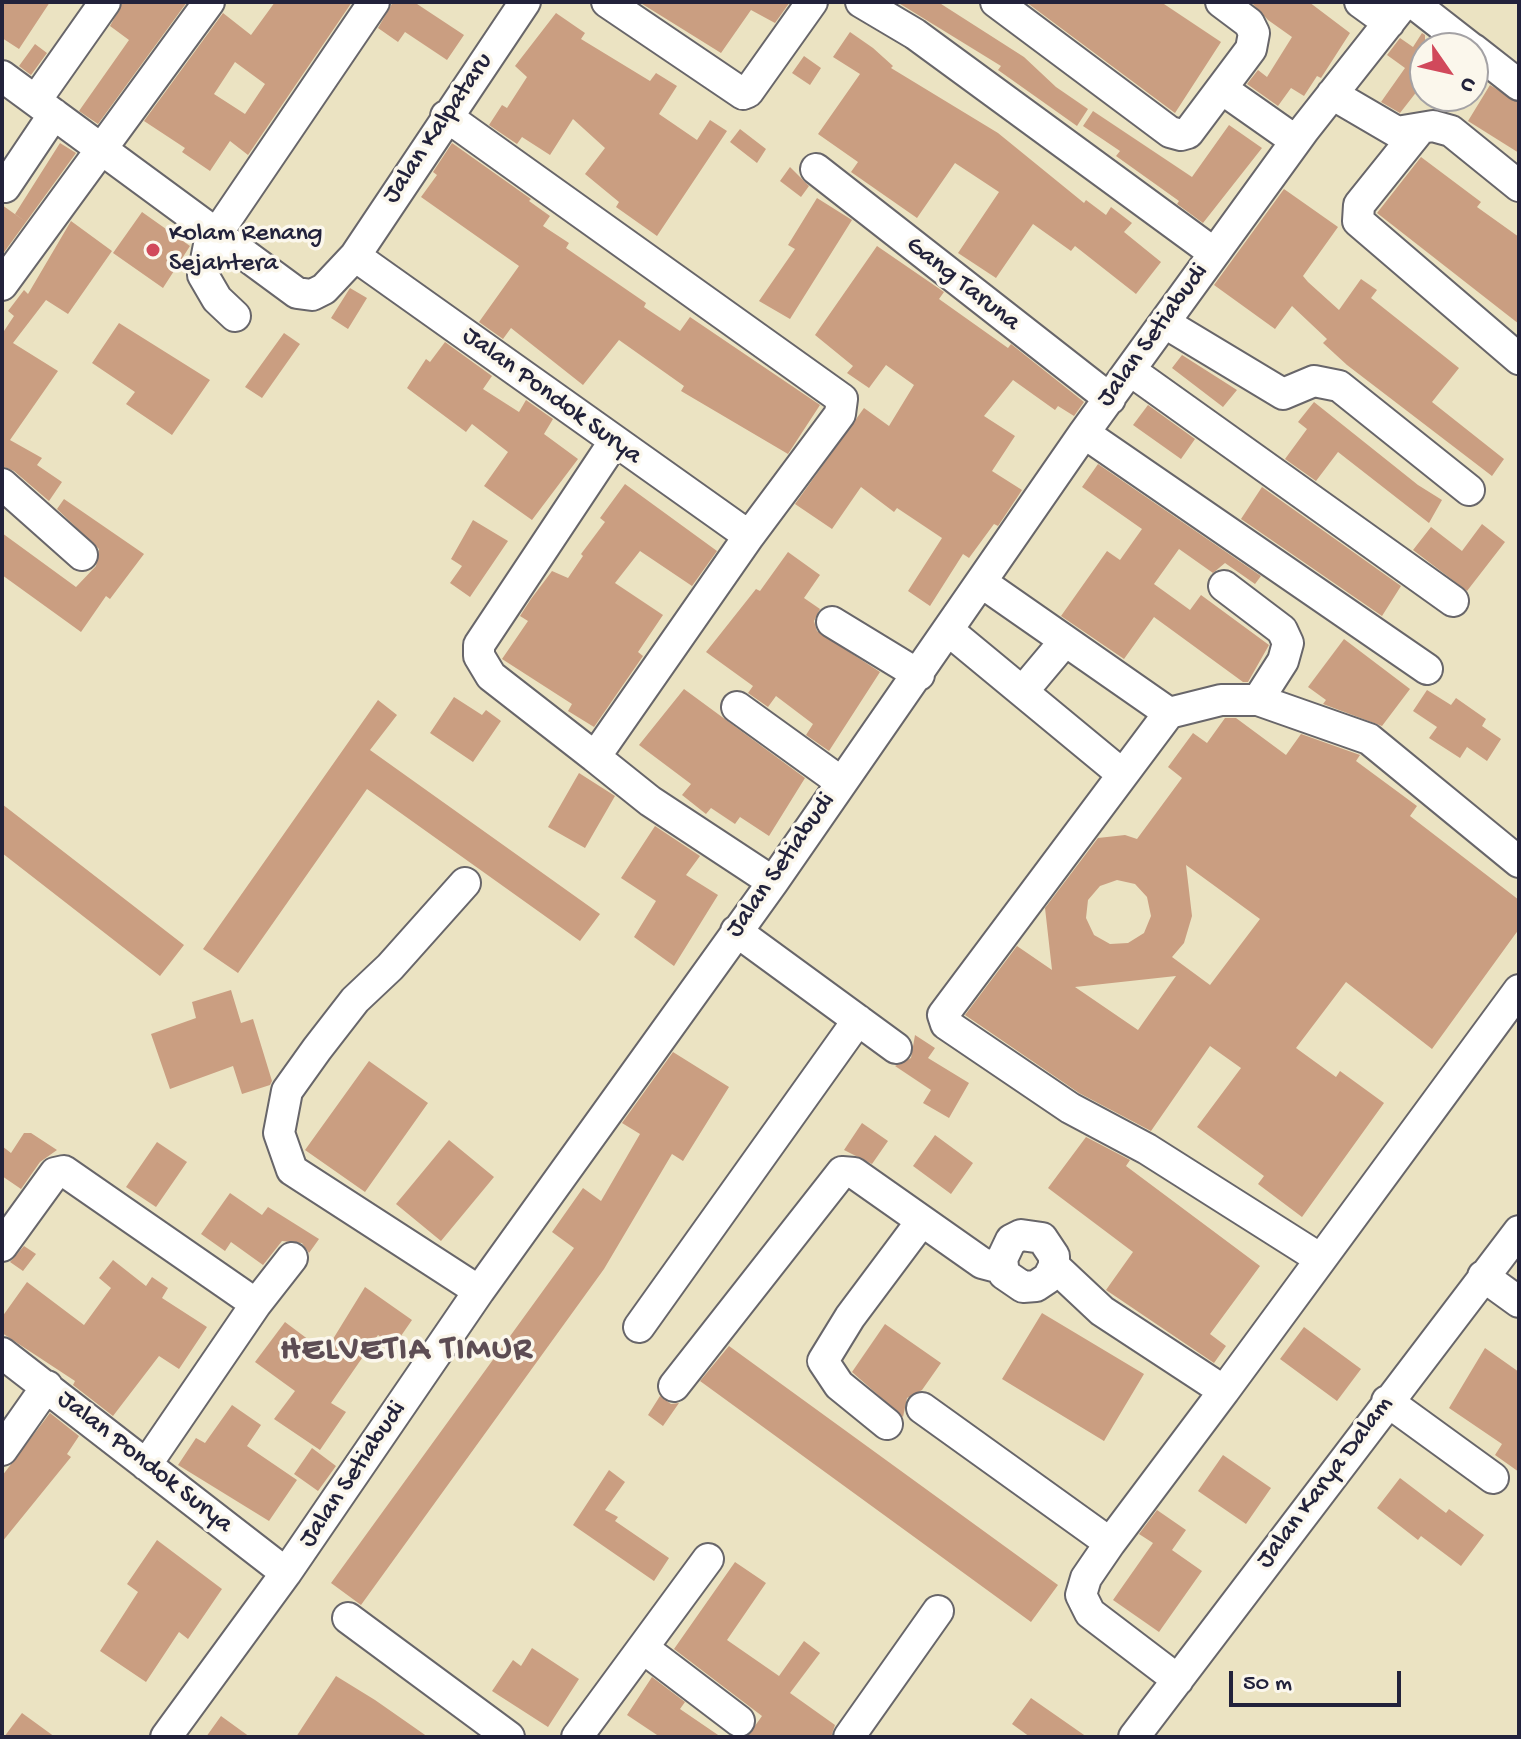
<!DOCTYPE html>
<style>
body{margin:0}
#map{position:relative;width:1521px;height:1739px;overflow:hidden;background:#ebe3c2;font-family:"Gochi Hand",sans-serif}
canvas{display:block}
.frame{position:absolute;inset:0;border:4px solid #22223b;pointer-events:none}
.north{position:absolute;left:1409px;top:32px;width:80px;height:80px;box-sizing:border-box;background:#fbf7ec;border:2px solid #a4a2a5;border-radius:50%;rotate:124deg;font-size:22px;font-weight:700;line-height:32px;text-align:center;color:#22223b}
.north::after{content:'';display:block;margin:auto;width:28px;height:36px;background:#d1495b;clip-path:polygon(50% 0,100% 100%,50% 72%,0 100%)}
.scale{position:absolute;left:1229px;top:1671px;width:172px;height:36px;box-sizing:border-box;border:4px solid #22223b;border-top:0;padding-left:10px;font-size:24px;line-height:28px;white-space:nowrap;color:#22223b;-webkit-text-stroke:6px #fbf7ec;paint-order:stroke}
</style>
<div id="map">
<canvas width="1521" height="1739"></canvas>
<div class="frame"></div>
<div class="north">U</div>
<div class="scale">50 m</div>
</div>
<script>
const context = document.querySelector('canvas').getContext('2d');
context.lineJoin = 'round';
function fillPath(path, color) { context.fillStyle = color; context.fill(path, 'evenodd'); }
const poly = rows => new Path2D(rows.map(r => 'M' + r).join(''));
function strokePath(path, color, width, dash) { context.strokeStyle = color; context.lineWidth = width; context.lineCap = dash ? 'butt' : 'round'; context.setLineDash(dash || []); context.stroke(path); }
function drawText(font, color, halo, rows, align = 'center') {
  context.font = font + ' "Gochi Hand",sans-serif'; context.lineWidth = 7; context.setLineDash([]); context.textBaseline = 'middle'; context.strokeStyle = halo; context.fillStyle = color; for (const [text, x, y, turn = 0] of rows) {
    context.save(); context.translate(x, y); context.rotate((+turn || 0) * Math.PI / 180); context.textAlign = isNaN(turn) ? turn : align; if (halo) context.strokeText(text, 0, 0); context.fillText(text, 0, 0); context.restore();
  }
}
const building = poly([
 [2,2,50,2,19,49,2,38],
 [123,2,187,2,98,124,79,111,129,40,110,26],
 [275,2,352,2,248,155,230,141,210,171,182,152,185,148,144,121,223,13,251,35],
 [235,62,265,84,245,114,214,94],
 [393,2,414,2,464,35,447,60,405,32,398,42,378,28],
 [639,2,790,2,775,23,751,10,721,53],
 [897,2,938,2,1024,57,1056,87,1088,109,1077,126,998,70,1001,66],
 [1026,2,1161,2,1221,42,1175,113],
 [1251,2,1309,2,1350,33,1321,78,1317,76,1304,96,1291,88,1278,106,1247,84,1258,70,1267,77,1292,37,1268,20],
 [556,13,585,33,581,39,650,81,656,73,677,86,659,114,697,140,710,120,727,131,657,236,616,207,619,202,585,174,605,148,573,119,550,155,522,137,517,144,489,125,502,105,507,108,527,77,515,66],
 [850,32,873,48,893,66,891,68,998,133,1084,203,1086,200,1106,215,1111,207,1132,223,1124,232,1161,262,1136,294,1075,246,1071,251,1033,224,996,278,958,253,999,192,955,163,917,218,851,172,858,162,818,134,860,74,833,57],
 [1422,33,1425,35,1425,81,1400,113,1381,102,1405,68,1387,55,1400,38,1413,47],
 [35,44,47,53,31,75,19,66],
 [804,56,821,68,810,85,792,73],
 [1490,85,1519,103,1519,153,1468,121],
 [1093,111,1192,177,1229,125,1262,148,1203,223,1177,204,1179,201,1116,156,1120,151,1083,126],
 [740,129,766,149,757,163,730,142],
 [60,143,76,153,26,222,15,214],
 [452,143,531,199,529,201,550,216,543,226,569,243,566,248,646,303,644,307,680,331,690,317,820,405,788,454,681,391,684,386,619,340,583,385,511,328,503,339,479,322,519,266,421,197,437,175,433,172],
 [1421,157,1481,202,1477,207,1519,237,1519,324,1377,213],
 [790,167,809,186,801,197,780,181],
 [1284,189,1338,227,1303,276,1308,282,1339,310,1361,279,1377,290,1371,298,1459,368,1432,402,1504,459,1492,476,1347,365,1323,343,1327,339,1292,306,1275,329,1214,285],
 [817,198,852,220,790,319,759,301,795,249,788,245],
 [2,205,26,222,2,255],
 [142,212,190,246,163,288,113,253],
 [71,221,112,251,68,314,46,300,13,343,58,371,10,440,42,458,37,465,62,482,49,501,14,471,2,466,2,334,14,316,8,311,24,290,28,294],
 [877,246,944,292,939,299,1008,348,1011,344,1084,402,1074,416,1058,406,1055,410,1013,380,984,416,1015,436,992,471,1022,490,998,526,994,524,969,558,963,554,930,606,908,591,942,538,897,508,894,512,861,487,832,529,795,504,864,408,889,426,914,385,886,365,869,388,847,373,853,366,815,335],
 [350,288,367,298,348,329,331,318],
 [119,323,210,380,172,435,126,404,135,392,92,363],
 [284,333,300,344,262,398,245,387],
 [445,342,492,376,483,389,519,412,526,400,553,419,544,434,578,459,532,520,484,486,508,452,472,424,466,432,407,388,426,359,430,362],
 [1182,355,1237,390,1223,407,1172,368],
 [1314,402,1418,485,1442,500,1429,523,1338,452,1316,481,1285,459,1307,429,1298,422],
 [1148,405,1195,439,1181,459,1133,425],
 [1098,464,1261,576,1255,584,1225,563,1213,573,1179,549,1154,584,1190,610,1201,595,1269,645,1248,682,1243,682,1154,617,1124,659,1061,616,1107,551,1120,560,1142,529,1082,487],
 [625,484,717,551,692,586,640,551,615,583,663,615,638,652,643,656,594,727,568,711,572,704,502,659,528,621,520,616,531,599,552,571,568,578,583,556,581,554,605,522,600,518],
 [1262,487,1401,586,1382,616,1241,519],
 [64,499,144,554,110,599,106,596,81,632,2,575,2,533,76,587,96,566,99,549,57,509],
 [473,520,508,541,470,597,450,583,462,566,451,559],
 [1482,524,1505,542,1467,591,1413,550,1431,527,1462,551],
 [788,552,820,575,804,598,820,609,814,621,817,631,880,672,829,751,806,735,813,724,776,696,768,707,748,693,753,686,706,652,756,589,760,591],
 [1344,639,1410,689,1382,726,1323,704,1326,700,1308,687],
 [684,689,805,778,769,836,740,817,735,824,711,808,706,814,682,795,691,784,639,745],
 [1427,690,1451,705,1456,698,1486,719,1482,726,1501,739,1487,761,1467,747,1460,758,1429,738,1437,727,1413,711],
 [454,697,482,715,486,710,501,721,473,762,430,733],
 [378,700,397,715,370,750,600,914,580,941,367,789,238,973,203,949],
 [1225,718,1236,718,1286,755,1301,734,1360,755,1356,761,1417,806,1410,816,1519,900,1519,929,1432,1049,1346,982,1296,1048,1336,1077,1340,1071,1384,1103,1302,1217,1258,1184,1264,1176,1197,1127,1241,1068,1210,1046,1151,1131,1079,1093,965,1015,1017,946,1052,970,1045,908,1098,838,1125,835,1137,839,1182,778,1168,767,1193,733,1207,743],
 [1186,865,1260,919,1210,985,1172,957,1184,943,1192,916],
 [1117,880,1135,884,1147,897,1151,916,1144,933,1128,943,1110,944,1094,935,1086,918,1088,900,1100,886],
 [1176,976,1138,1030,1075,987],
 [579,773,615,796,585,848,548,827],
 [2,804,184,945,160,976,2,853],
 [655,826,700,856,686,875,718,895,674,966,634,937,656,901,621,878],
 [231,990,241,1023,253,1019,272,1081,270,1085,242,1094,233,1066,170,1089,151,1034,196,1018,192,1002],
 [915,1035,935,1048,928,1058,969,1083,949,1118,923,1103,931,1090,895,1066,911,1058],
 [673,1052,729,1087,683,1161,672,1154,604,1269,361,1605,331,1583,574,1248,552,1232,583,1188,601,1201,640,1134,622,1123],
 [369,1061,428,1103,365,1192,305,1150],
 [862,1123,888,1141,872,1164,844,1150],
 [24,1133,31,1133,57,1150,40,1162,21,1189,2,1176,2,1146,11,1153],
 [935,1135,973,1163,951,1194,913,1166],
 [1086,1137,1130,1160,1126,1166,1260,1266,1210,1334,1226,1346,1214,1363,1106,1290,1133,1252,1048,1188],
 [449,1140,494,1177,441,1241,396,1204],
 [157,1142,187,1162,156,1207,126,1187],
 [230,1193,262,1215,268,1207,319,1239,309,1253,302,1243,282,1241,263,1265,231,1242,225,1251,201,1234],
 [24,1246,36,1254,23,1271,10,1262],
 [113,1260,146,1286,152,1277,168,1288,162,1298,207,1327,179,1369,159,1356,113,1416,73,1385,75,1381,2,1333,2,1317,27,1282,84,1325,111,1288,99,1278],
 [365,1287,412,1320,394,1346,378,1335,331,1403,346,1412,320,1450,274,1419,295,1391,255,1362,285,1322,325,1352],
 [1042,1313,1144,1374,1104,1441,1002,1379],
 [885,1324,941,1363,922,1390,907,1398,903,1417,852,1372],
 [1304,1327,1361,1369,1337,1401,1280,1359],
 [729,1346,1058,1585,1031,1622,700,1381],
 [1485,1348,1519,1372,1519,1472,1495,1455,1502,1444,1449,1408],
 [660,1396,671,1404,679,1403,663,1426,648,1415],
 [232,1405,261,1425,247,1446,297,1480,269,1521,178,1465,196,1438,205,1443],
 [50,1413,79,1436,67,1454,71,1457,2,1542,2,1476],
 [312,1448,336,1466,318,1491,294,1474],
 [1223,1455,1271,1488,1246,1524,1198,1491],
 [609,1470,625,1482,605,1510,618,1517,615,1521,669,1558,654,1581,573,1525],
 [1400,1478,1446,1513,1449,1509,1484,1535,1461,1566,1421,1536,1418,1540,1377,1508],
 [1157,1510,1186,1530,1172,1550,1202,1571,1159,1632,1113,1600,1153,1543,1139,1534],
 [157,1540,222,1589,188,1639,179,1632,146,1682,100,1651,138,1592,127,1584],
 [735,1562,766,1583,727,1640,779,1676,804,1641,820,1653,790,1693,835,1725,831,1737,747,1737,762,1716,674,1649],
 [532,1648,579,1679,548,1727,492,1691,513,1660,521,1666],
 [336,1676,375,1700,428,1737,296,1737],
 [652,1677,685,1702,680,1709,721,1737,660,1737,627,1715],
 [1031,1698,1087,1737,1030,1737,1012,1724],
 [22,1713,55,1737,4,1737],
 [221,1716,250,1737,206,1737]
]);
const minor = poly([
 [607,2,743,94,748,92,812,2],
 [861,2,915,34,1214,253],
 [996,2,1170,132,1181,135,1188,133,1251,49,1254,33,1249,23,1221,2],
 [1360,2,1389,23],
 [1412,2,1471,48],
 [1473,49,1519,85],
 [2,76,297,293,312,295,324,289,355,256,525,2],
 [1222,89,1296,141],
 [1332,94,1397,132,1433,126,1451,131,1519,186],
 [36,100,105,2],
 [446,116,842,399,840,414,749,536,595,757,650,801,773,882],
 [1420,129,1359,205,1358,221,1519,359],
 [816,169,1110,399],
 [5,187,54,114],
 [355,256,749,536],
 [2,285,209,2],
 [235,316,217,299,203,275,209,245,374,2],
 [1165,323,1283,394,1314,381,1339,386,1469,490],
 [1131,371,1453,601],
 [1084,433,1427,669],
 [2,484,82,555],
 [981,582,1169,713],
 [1224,586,1282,630,1288,643,1283,661,1258,700],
 [832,622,919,675],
 [949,631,1122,774],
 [1023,691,1065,641],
 [737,707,841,782],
 [595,757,491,676,479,656,479,645,614,442],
 [465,883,390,967,355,1000,317,1049,287,1091,279,1133,292,1170,479,1291],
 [736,931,896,1048],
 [2,1246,55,1173,64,1171,256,1304,146,1465],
 [1319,1258,1147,1149,1070,1108,946,1024,943,1015,1169,713,1221,700,1258,700,1369,739,1519,862],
 [1054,1266,1048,1278,1036,1286,1023,1287,1004,1274,1002,1259,1011,1240,1021,1235,1042,1238,1054,1256,1054,1266,1102,1311,1224,1391,1519,990],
 [1483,1276,1519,1302],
 [256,1304,292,1258],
 [639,1327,858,1020],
 [2,1353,286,1573],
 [674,1386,842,1172,854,1173,982,1263,1001,1268],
 [1387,1401,1493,1478],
 [922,1408,1110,1543],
 [887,1424,839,1385,823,1361,850,1317,921,1222],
 [2,1450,47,1386],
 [348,1618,509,1737],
 [643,1648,739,1721],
 [1178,1680,1090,1613,1081,1595,1086,1578,1110,1543,1224,1391],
 [166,1737,286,1573,479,1291,773,882,1084,433,1304,130,1405,2],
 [577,1737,708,1559],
 [849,1737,938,1611],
 [1134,1737,1519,1231]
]);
const markers = [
 [153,250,8,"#d1495b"]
];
const streetNames = [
 ["Jalan Kalpataru",439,129,-56],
 ["Gang Taruna",962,285,38],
 ["Jalan Setiabudi",1154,336,-54],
 ["Jalan Pondok Surya",551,397,36],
 ["Jalan Setiabudi",782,866,-55],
 ["Jalan Pondok Surya",144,1463,38],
 ["Jalan Setiabudi",354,1475,-56],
 ["Jalan Karya Dalam",1326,1483,-53]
];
const poiNames = [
 ["Kolam Renang",169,235],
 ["Sejahtera",169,265]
];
const districtNames = [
 ["HELVETIA TIMUR",407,1352]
];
fillPath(building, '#ca9e81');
strokePath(minor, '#68666a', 34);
strokePath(minor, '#fff', 30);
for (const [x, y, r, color] of markers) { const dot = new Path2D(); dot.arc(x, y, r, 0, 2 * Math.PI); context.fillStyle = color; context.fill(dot); strokePath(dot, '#fbf7ec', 3); }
drawText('26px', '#22223b', '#fbf7ec', streetNames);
drawText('26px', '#22223b', '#fbf7ec', poiNames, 'left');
context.letterSpacing = '2px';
drawText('bold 34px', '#5d4d54', '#fbf7ec', districtNames);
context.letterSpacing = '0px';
</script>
